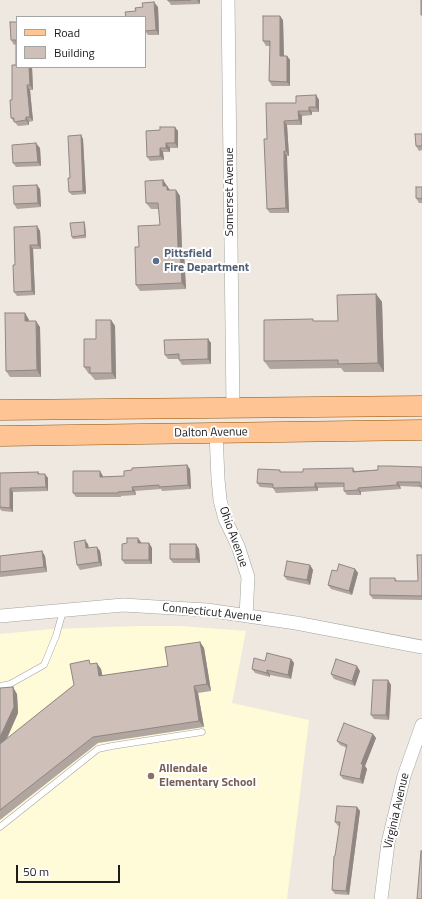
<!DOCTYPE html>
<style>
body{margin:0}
#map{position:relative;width:422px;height:899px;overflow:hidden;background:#eee8e0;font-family:"Titillium Web",sans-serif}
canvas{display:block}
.legend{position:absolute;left:16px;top:16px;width:130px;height:52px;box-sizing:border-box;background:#fff;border:1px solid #a4a4a4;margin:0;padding:5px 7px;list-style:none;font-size:12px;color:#1c1c1c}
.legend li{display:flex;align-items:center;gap:8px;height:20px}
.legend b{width:20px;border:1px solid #a4a4a4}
.scale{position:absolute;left:16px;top:865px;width:104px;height:18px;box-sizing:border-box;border:2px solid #1c1c1c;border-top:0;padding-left:5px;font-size:12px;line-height:14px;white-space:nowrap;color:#1c1c1c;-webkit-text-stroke:3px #fff;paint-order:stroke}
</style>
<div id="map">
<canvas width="422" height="899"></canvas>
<ul class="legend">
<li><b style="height:5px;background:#ffc494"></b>Road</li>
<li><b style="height:11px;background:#cec0b9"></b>Building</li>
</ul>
<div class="scale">50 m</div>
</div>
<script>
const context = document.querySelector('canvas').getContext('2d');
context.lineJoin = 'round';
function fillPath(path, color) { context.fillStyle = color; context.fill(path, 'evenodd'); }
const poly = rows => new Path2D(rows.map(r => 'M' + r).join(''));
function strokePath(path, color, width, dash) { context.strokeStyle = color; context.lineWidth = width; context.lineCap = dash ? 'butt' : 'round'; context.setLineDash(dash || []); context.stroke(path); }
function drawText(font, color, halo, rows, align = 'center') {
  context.font = font + ' "Titillium Web",sans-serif'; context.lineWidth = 4; context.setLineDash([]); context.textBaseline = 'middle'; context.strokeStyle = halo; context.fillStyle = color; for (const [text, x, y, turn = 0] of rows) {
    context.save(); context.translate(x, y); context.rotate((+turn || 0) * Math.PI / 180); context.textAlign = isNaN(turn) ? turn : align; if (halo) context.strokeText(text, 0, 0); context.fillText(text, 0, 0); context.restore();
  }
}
const education = poly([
 [138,626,181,626,246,631,232,703,309,720,287,899,0,899,0,634,52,629]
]);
const service = poly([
 [0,686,10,684,44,665,56,636,63,611],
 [0,827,98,749,112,746,202,732]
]);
const minor = poly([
 [228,0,233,408],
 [216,433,218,479,220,500,225,519,238,546,248,577,246,616],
 [0,616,123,605,207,610,296,623,422,647],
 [381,899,388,843,404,776,422,725]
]);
const primary = poly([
 [0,410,422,406],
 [0,436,422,430]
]);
const wall = poly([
 [168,0,200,0,200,4,171,5],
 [143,7,158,7,159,35,148,35,145,31,145,17,136,11],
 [283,20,284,56,287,56,290,60,290,86,272,86,269,81,270,46,266,46,263,41],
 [10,22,32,67,33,90,30,90,33,121,29,122,29,125,18,126,11,118,12,100,16,65,16,44,14,45,11,40],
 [316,95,319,100,319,112,312,112,312,115,302,116,302,125,287,125,289,156,287,156,287,170,289,213,270,213,267,209,267,139,296,103],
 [178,131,178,148,170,148,170,152,163,152,164,160,150,161,147,157],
 [422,134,422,150,419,151,416,146],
 [81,135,83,139,86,194,72,195,69,192,70,178],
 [40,148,41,166,16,167,13,163],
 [163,180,170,190,176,190,180,196,182,249,184,253,186,289,140,291,136,285,139,247,160,225,159,209,151,209,146,203],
 [422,187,422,203,419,203,416,198],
 [40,189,41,207,17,209,14,204],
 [85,224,86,238,73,239,72,237],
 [37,226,40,231,41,249,33,249,35,295,17,296,14,292,15,265],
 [376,294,382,302,384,372,344,372,341,368,270,369,264,361,314,321,338,321],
 [25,313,29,320,29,321,40,327,41,377,10,377,6,371],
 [111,320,115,326,116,379,95,380,90,374,89,374,84,367,96,339],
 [208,339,211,343,211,364,182,365,179,360,179,359,168,359,165,355],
 [422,467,422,489,420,487,400,486,401,489,361,492,361,495,347,495,344,491,344,487,318,488,318,491,276,493,273,488,260,487,257,483,281,472,303,472,353,468,355,471],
 [190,469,191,489,162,491,161,489,135,491,136,495,121,496,121,497,76,497,73,493,103,476,103,477,124,476],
 [38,472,40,474,48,478,48,491,13,492,13,512,2,511,0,509,0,473],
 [141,542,141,543,149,543,152,548,152,564,125,564,122,560],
 [88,544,89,548,100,551,102,566,80,570,77,565],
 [196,544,199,549,200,563,173,563,170,559],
 [422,555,422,600,373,599,370,595,395,578,397,581,418,581],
 [0,556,45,556,47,572,0,577],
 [310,565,313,570,310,585,287,580,284,576],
 [355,569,358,573,352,595,331,589,328,585,337,571],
 [200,642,204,648,211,691,198,693,204,727,98,743,0,820,0,688,17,694,18,713,7,739,74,685,92,664,101,669,102,676,168,666],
 [291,659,294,663,291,679,270,675,270,677,255,673,252,669,265,661],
 [360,671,355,686,334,679,331,674],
 [388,680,391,685,389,720,374,719,371,715],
 [373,734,376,738,365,766,367,769,363,784,343,779,340,775,347,748,340,745,337,741],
 [357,807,360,811,349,895,335,894,332,890,339,826,338,826,335,822]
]);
const shadedWall = poly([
 [197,0,200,0,200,4],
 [154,2,158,7,159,35,156,30],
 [280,16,283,20,284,60,280,56],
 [287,56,290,60,290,86,287,82],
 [29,67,32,67,33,90,30,85],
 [27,85,30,90,33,121,30,117],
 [316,95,319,100,319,112,316,107],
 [309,107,312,112,312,115,309,111],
 [298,111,302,116,302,125,299,120],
 [26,117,29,122,29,125,26,120],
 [284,121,287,125,289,156,286,151],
 [175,127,178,131,178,148,175,143],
 [81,135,83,139,86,194,83,191],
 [36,143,40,148,41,166,38,162],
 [166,143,170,148,170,152,166,148],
 [160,148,163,152,164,160,160,156],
 [284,151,287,156,289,213,286,208],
 [163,180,171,192,172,196,163,186],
 [37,185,40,189,41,207,38,203],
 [176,190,180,196,182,249,184,253,186,289,182,283,178,247],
 [84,222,85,224,86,238,85,235],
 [37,226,40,231,41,249,38,245],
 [30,245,33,249,35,295,32,291],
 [376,294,382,302,384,372,378,363],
 [25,313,29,320,29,328,25,321],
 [111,320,115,326,116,379,112,373],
 [36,321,40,327,41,377,37,370],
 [208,339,211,343,211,364,208,359],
 [187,465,190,469,191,489,188,485],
 [100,471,103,476,103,481,100,477],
 [45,474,48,478,48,491,46,487],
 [397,482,400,486,401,489,397,485],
 [315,483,318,488,318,491,315,487],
 [132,487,135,491,136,495,133,491],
 [10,488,13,492,13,512,10,508],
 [358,488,361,492,361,495,358,490],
 [138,538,141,542,141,548,138,543],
 [85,540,88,544,89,552,86,548],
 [149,543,152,548,152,564,149,560],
 [196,544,199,549,200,563,196,559],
 [97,547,100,551,102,566,99,562],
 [42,551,45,556,47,572,44,567],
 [310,565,313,570,310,585,307,580],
 [355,569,358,573,352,595,349,591],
 [200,642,204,648,211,691,207,684],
 [291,659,294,663,291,679,288,675],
 [97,663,101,669,104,683,99,676],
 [357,666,360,671,355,686,352,681],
 [267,670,270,675,270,677,267,673],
 [388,680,391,685,389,720,386,715],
 [194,686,198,693,204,727,199,721],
 [13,687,17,694,18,713,0,753,0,737],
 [373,734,376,738,365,766,367,769,363,784,360,779,361,764],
 [357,807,360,811,349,895,346,891]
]);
const building = poly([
 [168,0,191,0,168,1,168,0],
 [421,0,422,0,422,15,421,15,421,0],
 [154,2,156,30,145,31,145,17,126,17,125,12,136,11,135,8,143,7,142,3,154,2],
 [263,16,280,16,280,56,287,56,287,82,269,81,270,41,263,41,263,16],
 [10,22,17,22,17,67,29,67,30,85,27,85,30,117,26,117,26,120,14,122,14,118,11,118,10,100,12,100,12,65,16,65,16,40,11,40,10,22],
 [316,95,316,107,309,107,309,111,298,111,299,120,284,121,286,151,284,151,284,166,286,208,267,209,264,139,267,139,266,103,296,103,296,96,316,95],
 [160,127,175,127,175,143,166,143,166,148,160,148,160,156,147,157,146,131,160,130,160,127],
 [415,134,422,134,422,146,416,146,415,134],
 [81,135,83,191,69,192,68,178,70,178,68,136,81,135],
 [36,143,38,162,13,163,12,145,36,143],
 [163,180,163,186,167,186,167,190,176,190,178,247,180,247,182,283,136,285,135,247,139,247,138,226,160,225,158,203,146,203,145,181,163,180],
 [37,185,38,203,14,204,13,186,37,185],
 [416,187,422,187,422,199,416,198,416,187],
 [84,222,85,235,72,237,70,223,84,222],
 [37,226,38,245,30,245,32,291,14,292,13,265,15,265,14,227,37,226],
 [376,294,378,363,338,364,338,360,264,361,264,320,313,319,313,321,338,321,337,295,376,294],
 [5,313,25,313,25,321,36,321,37,370,6,371,5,313],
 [96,320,111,320,112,373,90,373,90,367,84,367,84,339,96,339,96,320],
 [208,339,208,359,179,360,179,354,165,355,164,340,208,339],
 [187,465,188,485,159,487,159,485,132,487,133,491,118,492,118,493,73,493,73,471,100,471,100,477,124,476,124,471,132,470,132,468,187,465],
 [378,466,389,466,422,467,422,486,420,486,420,482,397,482,397,485,358,488,358,490,344,491,344,483,315,483,315,487,273,488,273,484,257,483,258,469,280,470,280,472,303,472,303,469,353,468,353,472,378,470,378,466],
 [38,472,38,474,45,474,46,487,10,488,10,508,0,507,0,473,38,472],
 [127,538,138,538,138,543,149,543,149,560,122,560,122,544,127,543,127,538],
 [85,540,86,548,97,547,99,562,77,565,74,542,85,540],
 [170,544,196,544,196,559,170,559,170,544],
 [42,551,44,567,0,572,0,556,42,551],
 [417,555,422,555,422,596,370,595,370,578,395,578,395,581,418,581,417,555],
 [287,561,310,565,307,580,284,576,287,561],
 [339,564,355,569,349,591,328,585,332,570,337,571,339,564],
 [200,642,207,684,194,686,199,721,93,737,0,810,0,744,74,685,70,664,89,660,90,664,97,663,99,676,168,666,165,647,200,642],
 [267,653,291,659,288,675,267,670,267,673,252,669,254,658,265,661,267,653],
 [336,659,357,666,352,681,331,674,336,659],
 [373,680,388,680,386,715,371,715,373,680],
 [13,687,14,707,0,737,0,688,13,687],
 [344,723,373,734,361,764,363,764,360,779,340,775,347,745,337,741,344,723],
 [337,806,357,807,346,891,332,890,334,856,335,856,340,822,335,822,337,806],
 [421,851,422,851,422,899,417,899,421,851]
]);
const markers = [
 [156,261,4,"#5c6f8a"],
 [151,776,4,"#8d6e63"]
];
const streetNames = [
 ["Somerset Avenue",230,192,-90],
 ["Dalton Avenue",211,433,-1],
 ["Ohio Avenue",233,537,70],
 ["Connecticut Avenue",212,613,6],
 ["Virginia Avenue",397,811,-77]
];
const serviceNames = [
 ["Pittsfield",164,254],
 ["Fire Department",164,268]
];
const educationNames = [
 ["Allendale",159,769],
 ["Elementary School",159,783]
];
fillPath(education, '#fffad8');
strokePath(service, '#a3a3a3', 7);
strokePath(minor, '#a3a3a3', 14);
strokePath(primary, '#935100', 21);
strokePath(service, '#fff', 6);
strokePath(minor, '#fff', 13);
strokePath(primary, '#ffc494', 20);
fillPath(wall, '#b1a59f');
fillPath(shadedWall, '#908682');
fillPath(building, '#cec0b9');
strokePath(building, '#908682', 1);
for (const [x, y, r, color] of markers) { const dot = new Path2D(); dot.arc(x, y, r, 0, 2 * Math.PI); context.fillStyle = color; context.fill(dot); strokePath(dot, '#fff', 1.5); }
drawText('12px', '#1c1c1c', '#fff', streetNames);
drawText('bold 12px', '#4e5e75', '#fff', serviceNames, 'left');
drawText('bold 12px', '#785e54', '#fff', educationNames, 'left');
</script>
